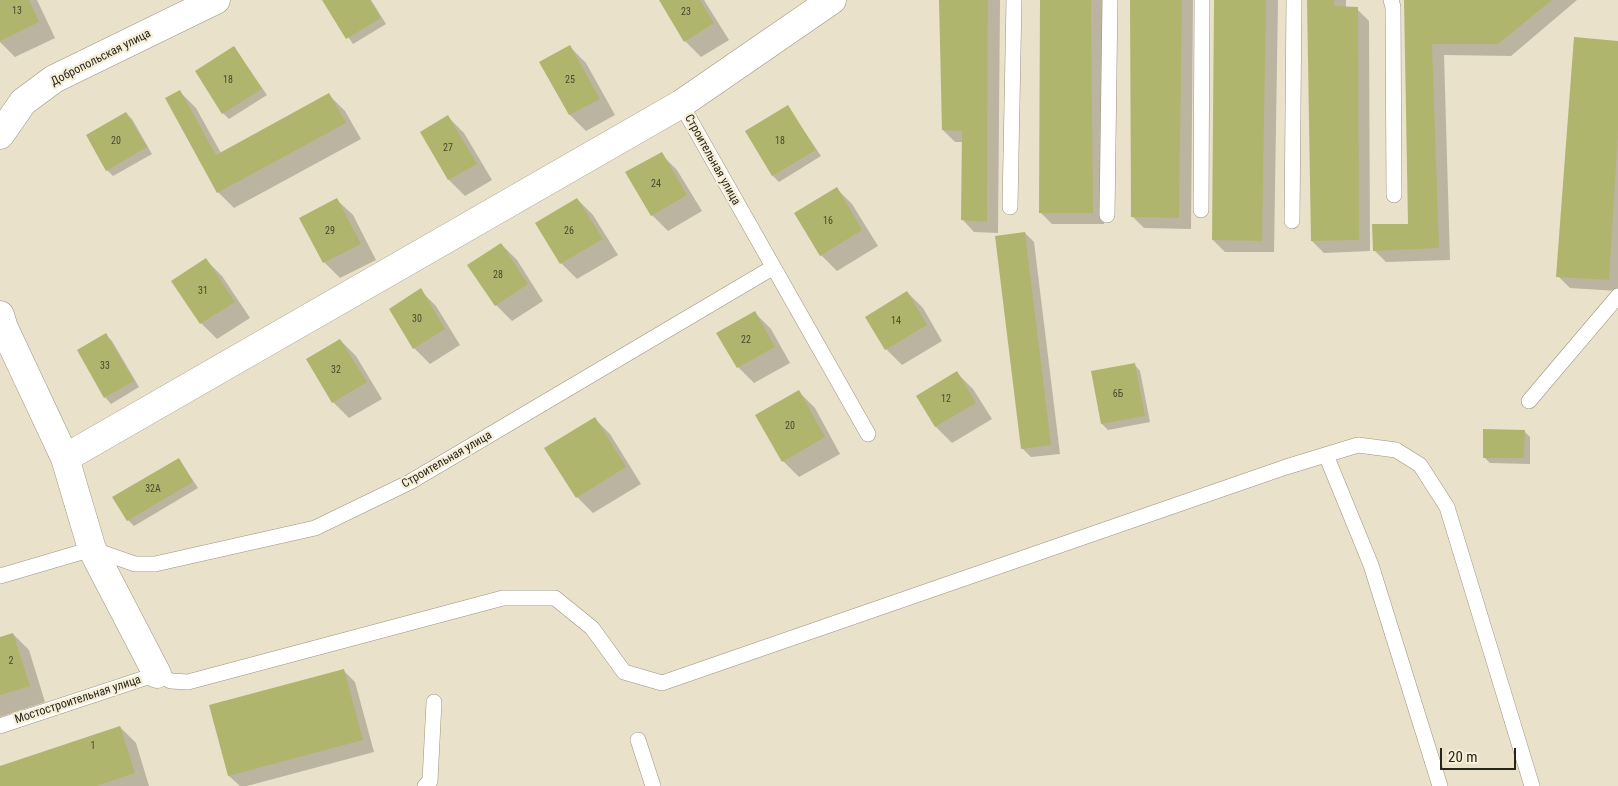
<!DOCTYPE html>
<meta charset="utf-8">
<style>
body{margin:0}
#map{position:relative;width:1618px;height:786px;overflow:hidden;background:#e9e1ca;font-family:"Roboto Condensed",sans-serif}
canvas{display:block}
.scale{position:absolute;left:1440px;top:748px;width:76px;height:22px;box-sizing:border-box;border:2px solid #27241c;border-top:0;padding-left:6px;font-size:15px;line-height:18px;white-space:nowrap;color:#27241c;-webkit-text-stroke:4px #f6eed7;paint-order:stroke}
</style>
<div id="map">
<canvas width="1618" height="786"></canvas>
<div class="scale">20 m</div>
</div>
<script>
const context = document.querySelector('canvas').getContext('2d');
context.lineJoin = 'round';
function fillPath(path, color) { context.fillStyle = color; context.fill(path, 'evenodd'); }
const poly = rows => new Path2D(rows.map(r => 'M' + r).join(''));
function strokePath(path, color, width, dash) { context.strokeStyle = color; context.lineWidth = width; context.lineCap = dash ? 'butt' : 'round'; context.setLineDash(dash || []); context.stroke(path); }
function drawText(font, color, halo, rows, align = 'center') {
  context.font = font + ' "Roboto Condensed",sans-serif'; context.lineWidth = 4.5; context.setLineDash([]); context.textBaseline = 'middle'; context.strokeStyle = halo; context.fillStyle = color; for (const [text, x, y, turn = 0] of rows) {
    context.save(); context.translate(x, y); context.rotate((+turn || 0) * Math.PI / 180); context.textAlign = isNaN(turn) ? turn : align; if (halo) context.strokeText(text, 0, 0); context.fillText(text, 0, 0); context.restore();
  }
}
const shadow = poly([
 [0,0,37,0,55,38,15,57,0,42],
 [323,0,371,0,386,24,353,44],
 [660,0,704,0,729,40,701,57,685,41],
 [940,0,1000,0,998,233,974,232,963,220,963,142,955,142,943,130],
 [1041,0,1102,0,1104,224,1052,224,1040,212],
 [1132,0,1193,0,1191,229,1144,228,1132,216],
 [1215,0,1278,0,1274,252,1225,252,1213,240],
 [1308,0,1346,0,1346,8,1357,9,1369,21,1370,251,1324,253,1312,241],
 [1405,0,1577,0,1511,56,1444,55,1450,260,1386,262,1374,250,1409,225],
 [1618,42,1618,291,1570,288,1558,276],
 [234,47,267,95,229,119,223,113],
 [570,47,586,63,615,115,586,131,570,115],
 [180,92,196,108,221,153,329,95,345,111,361,139,234,208,218,192],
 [788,107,821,156,779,182,773,176,746,132],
 [126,113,132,119,152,154,113,176,107,170],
 [448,117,464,133,492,180,465,196,449,180,422,132],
 [661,154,677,170,702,211,668,231,652,215],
 [836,188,852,204,878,246,837,271,821,255],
 [577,199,593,215,618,255,577,279,561,263],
 [337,200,353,215,376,260,340,278,324,262,301,218],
 [1025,233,1034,242,1060,454,1031,457,1022,448],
 [501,244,517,260,543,301,512,321,496,305],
 [206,260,222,276,250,318,217,339,201,323],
 [420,290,436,306,460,345,430,364,414,348],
 [907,292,923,308,942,341,902,365,886,349],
 [755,313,771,329,790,363,754,383,738,367],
 [106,335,112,341,139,387,111,404,105,397,78,351],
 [340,340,356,356,382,399,349,418,333,402],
 [1134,364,1140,371,1150,422,1108,430,1102,424,1092,372],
 [957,373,973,389,992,419,952,443,936,427,917,396],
 [799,392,815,408,840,454,799,477,783,461],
 [594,418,610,434,641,484,593,513,577,497],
 [1524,431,1530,437,1530,464,1490,463,1484,457],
 [179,459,198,488,134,526,128,520],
 [13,634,29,650,45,702,0,717,0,639],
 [343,670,355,682,374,752,247,786,240,786,229,776,211,706],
 [120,727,136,743,149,786,0,786,0,767]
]);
const building = poly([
 [0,0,29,0,39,22,0,41],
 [322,0,370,0,381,18,346,39],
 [659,0,700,0,714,23,684,42],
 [939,0,988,0,987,222,961,220,962,131,942,130],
 [1040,0,1091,0,1093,213,1039,213],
 [1130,0,1182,0,1179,218,1131,217],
 [1214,0,1266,0,1262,241,1212,240],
 [1307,0,1334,0,1334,6,1358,7,1359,240,1311,241],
 [1404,0,1552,0,1498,44,1432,44,1439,248,1373,251,1372,224,1408,224],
 [1574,37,1618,41,1618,132,1609,280,1556,277],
 [570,45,600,99,569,115,539,62],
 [234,46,262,89,222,114,195,71],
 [180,90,216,155,329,93,346,123,217,193,165,98],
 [788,105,816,150,772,176,745,131],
 [126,112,147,147,106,171,86,135],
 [448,115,477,164,448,180,420,132],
 [662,152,687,195,651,216,625,172],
 [837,187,862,230,820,256,794,213],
 [337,198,361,244,323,263,299,218],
 [577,198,603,239,560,264,535,223],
 [1025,232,1051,445,1021,449,995,236],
 [501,243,528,284,495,306,467,265],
 [206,258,235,302,200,324,171,281],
 [421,288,445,329,413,349,389,309],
 [907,291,927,325,885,350,865,317],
 [755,311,775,347,737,368,716,333],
 [106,333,134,381,104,398,77,350],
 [340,339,367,382,332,403,306,359],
 [1135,363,1145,416,1101,424,1091,371],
 [957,371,976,403,935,427,916,396],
 [799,390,825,437,782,462,755,415],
 [595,417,626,467,576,498,544,448],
 [1483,429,1525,430,1524,458,1483,458],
 [179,458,193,482,127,521,112,497],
 [13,633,30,686,0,695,0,637],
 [344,669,363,740,228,776,209,705],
 [120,726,135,773,96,786,0,786,0,766]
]);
const service = poly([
 [1391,0,1393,7,1394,195],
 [681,104,868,434],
 [1010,207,1014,0],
 [1201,210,1202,0],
 [1107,215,1110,0],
 [1292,221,1294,0],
 [1529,401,1618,296],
 [1326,455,1371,565,1440,786],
 [0,576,92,549,135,564,155,564,315,528,410,482,772,268],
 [0,726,157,674,171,681,188,682,503,598,555,598,592,628,624,672,662,683,1286,467,1358,445,1396,450,1420,465,1447,507,1532,786],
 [638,740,653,786],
 [425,786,430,781,434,702]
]);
const minor = poly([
 [0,135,23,102,54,79,216,0],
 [0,315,4,328,65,458,92,549,157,674],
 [65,458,681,104,832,0]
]);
const numberNames = [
 ["13",17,11],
 ["23",686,12],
 ["18",228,80],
 ["25",570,80],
 ["20",116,141],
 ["18",780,141],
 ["27",448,148],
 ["24",656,184],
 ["16",828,221],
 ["29",330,231],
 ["26",569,231],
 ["28",498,275],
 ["31",203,291],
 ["30",417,319],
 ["14",896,321],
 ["22",746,340],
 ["33",105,366],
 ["32",336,370],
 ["6Б",1118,394],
 ["12",946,399],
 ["20",790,426],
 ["32А",153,489],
 ["2",11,661],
 ["1",93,746]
];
const streetNames = [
 ["Добропольская улица",101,58,-27],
 ["Строительная улица",712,160,61],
 ["Строительная улица",447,460,-30],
 ["Мостостроительная улица",78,700,-18]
];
fillPath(shadow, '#0003');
fillPath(building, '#b0b56d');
strokePath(service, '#9a947e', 16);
strokePath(minor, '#9a947e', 29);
strokePath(service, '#fff', 15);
strokePath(minor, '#fff', 28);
drawText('10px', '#494830', null, numberNames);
drawText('12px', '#27241c', '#f6eed7', streetNames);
</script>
